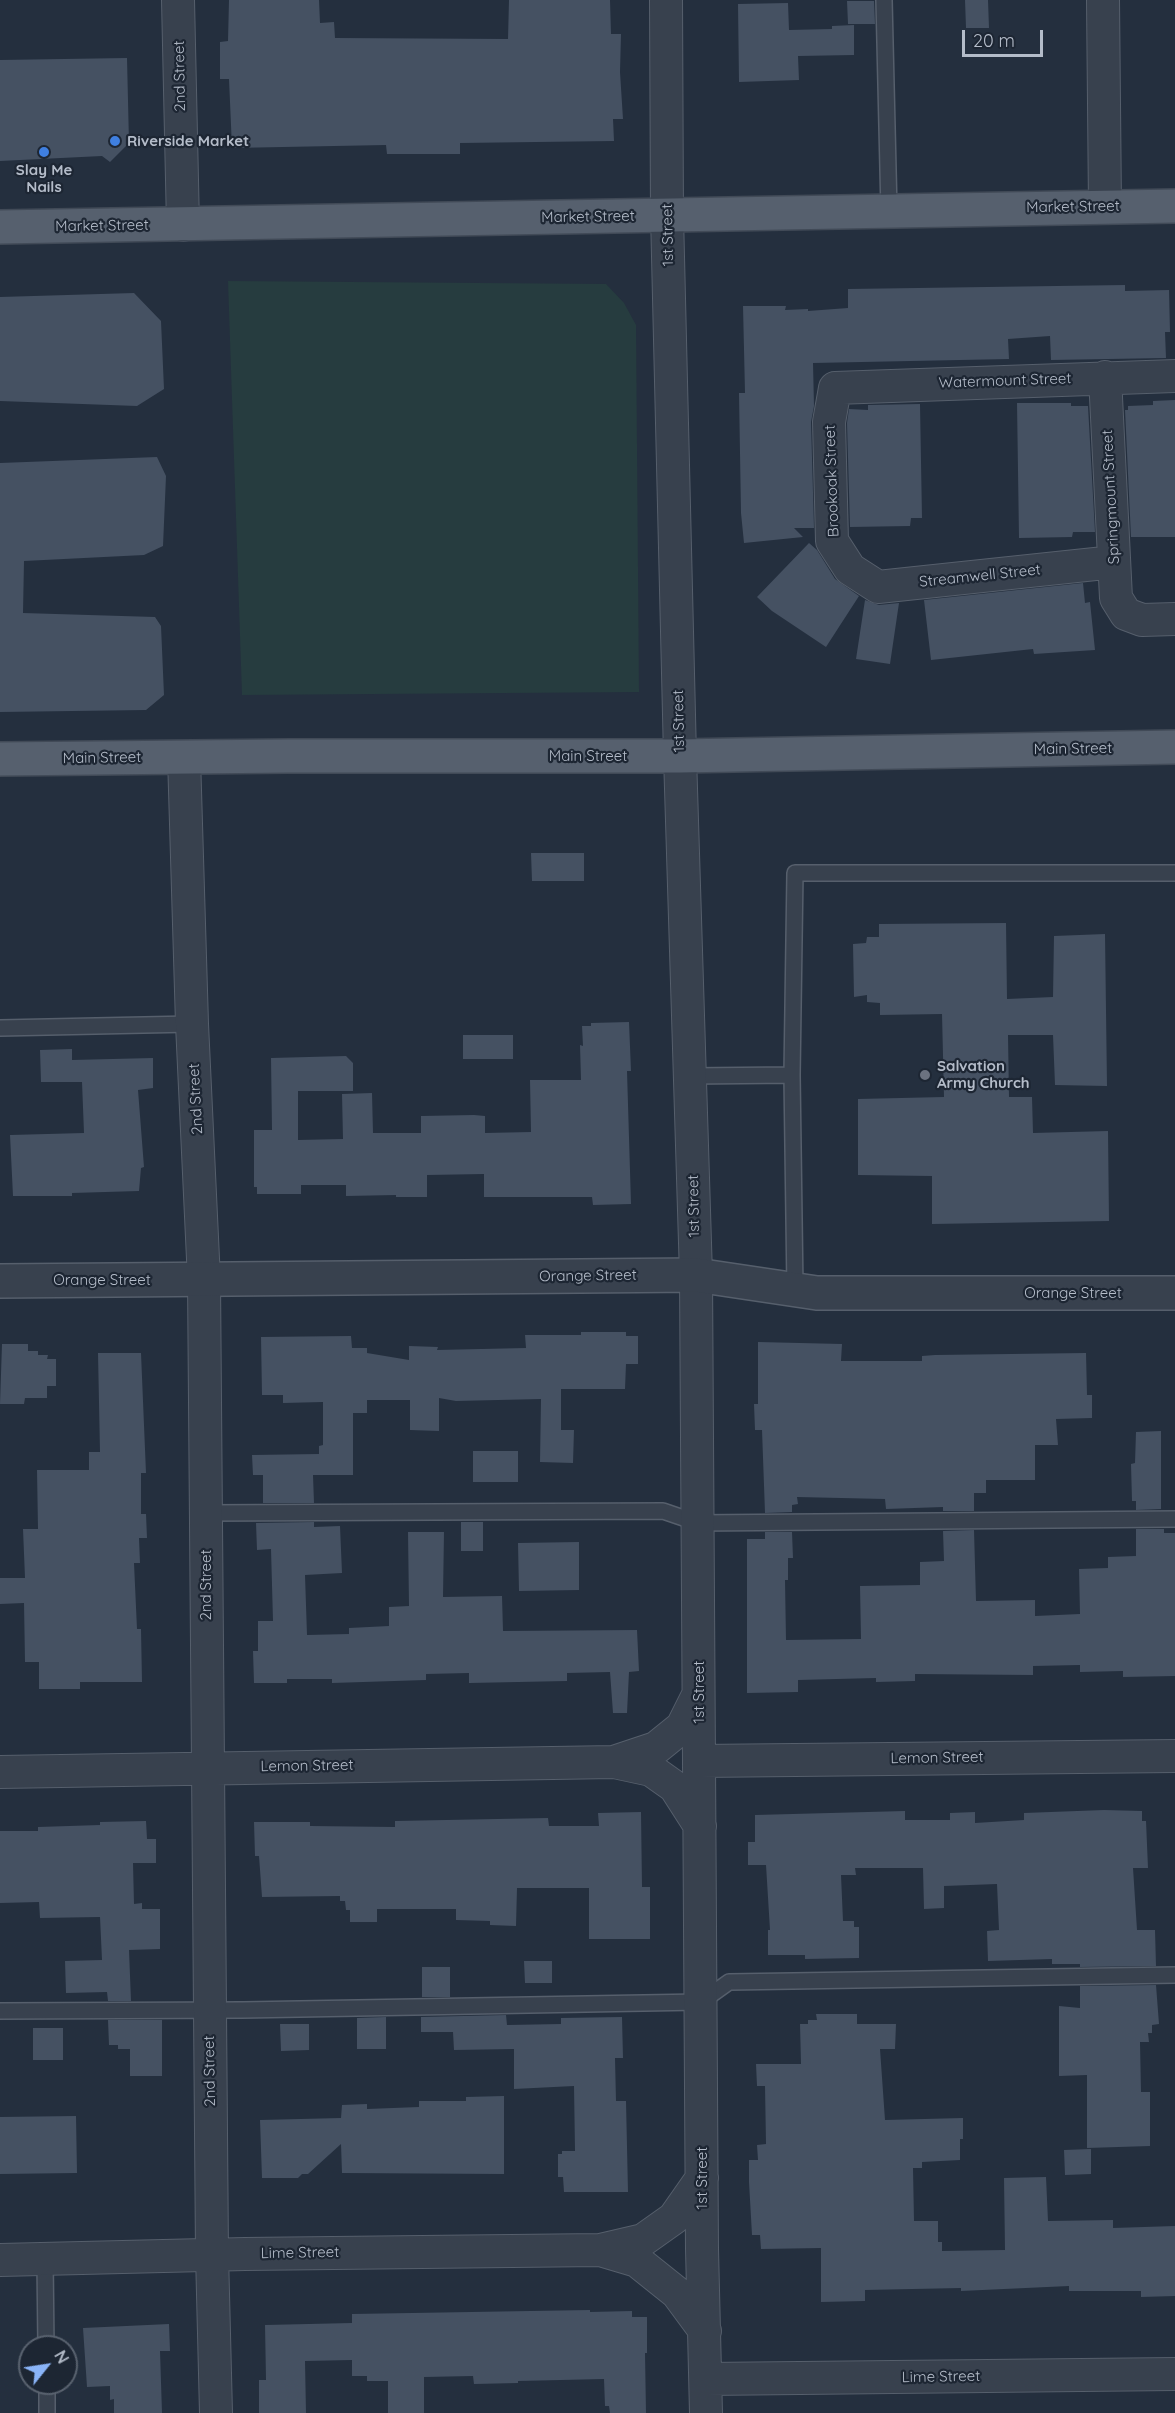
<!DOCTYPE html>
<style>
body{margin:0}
#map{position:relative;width:1175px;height:2413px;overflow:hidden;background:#242f3e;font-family:Quicksand,sans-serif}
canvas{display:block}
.north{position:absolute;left:18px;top:2335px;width:60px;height:60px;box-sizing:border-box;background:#1d2633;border:2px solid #59626f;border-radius:50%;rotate:60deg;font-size:16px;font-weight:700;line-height:24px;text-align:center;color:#b4bcc9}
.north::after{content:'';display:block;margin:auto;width:21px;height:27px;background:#8ab4f8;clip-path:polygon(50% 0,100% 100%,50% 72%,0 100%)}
.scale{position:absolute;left:962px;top:30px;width:81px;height:27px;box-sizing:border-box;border:3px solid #b4bcc9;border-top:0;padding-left:8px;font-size:18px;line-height:21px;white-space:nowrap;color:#b4bcc9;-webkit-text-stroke:4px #1d2633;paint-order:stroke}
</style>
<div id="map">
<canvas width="1175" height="2413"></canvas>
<div class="north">N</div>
<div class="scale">20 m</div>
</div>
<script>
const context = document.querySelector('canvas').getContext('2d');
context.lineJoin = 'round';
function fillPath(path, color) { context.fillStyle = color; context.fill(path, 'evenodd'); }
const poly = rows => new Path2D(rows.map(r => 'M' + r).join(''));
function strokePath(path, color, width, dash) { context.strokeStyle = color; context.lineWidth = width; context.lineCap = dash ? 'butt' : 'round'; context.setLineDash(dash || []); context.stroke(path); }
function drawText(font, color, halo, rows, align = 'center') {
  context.font = font + ' Quicksand,sans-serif'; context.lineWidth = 4.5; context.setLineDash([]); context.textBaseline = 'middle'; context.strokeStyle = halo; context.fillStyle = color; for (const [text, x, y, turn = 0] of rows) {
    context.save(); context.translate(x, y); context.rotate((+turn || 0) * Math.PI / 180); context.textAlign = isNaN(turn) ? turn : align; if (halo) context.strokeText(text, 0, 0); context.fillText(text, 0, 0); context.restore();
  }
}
const green = poly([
 [228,281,606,284,624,303,636,325,639,692,242,695]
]);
const building = poly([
 [229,0,319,0,320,23,334,22,335,38,508,39,509,0,610,0,611,34,621,34,620,72,623,119,613,119,614,141,460,143,460,154,387,154,386,145,232,148,229,79,220,79,220,42,228,41],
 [965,0,988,0,989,28,966,28],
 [847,1,874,1,875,24,848,24],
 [788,3,789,30,832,29,832,26,854,25,854,55,798,56,799,80,739,82,738,4],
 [127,58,129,143,110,162,102,156,0,161,0,60],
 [1125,285,1125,291,1169,290,1170,332,1165,332,1166,358,1051,360,1050,336,1008,339,1009,359,813,363,814,406,811,422,814,528,794,528,803,537,744,543,741,513,739,393,745,393,743,306,786,306,785,310,808,309,808,311,848,308,848,289],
 [134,293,161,321,164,389,137,406,0,401,0,297],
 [1175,400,1175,537,1131,537,1125,410,1128,410,1128,406,1153,405,1153,401],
 [1017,403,1071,403,1071,406,1088,406,1095,532,1073,532,1072,537,1019,538],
 [920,404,922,518,911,518,910,526,850,527,847,423,849,409,868,410,868,405],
 [157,457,166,476,163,546,144,555,24,561,23,613,155,617,161,626,164,695,146,710,0,712,0,463],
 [809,543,817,550,835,579,859,596,826,647,772,611,757,597],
 [1083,583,1085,603,1090,602,1095,650,1034,654,1033,649,931,660,924,600],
 [865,600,879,605,899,603,890,664,856,659],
 [531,853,584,853,584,881,532,881],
 [1006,923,1007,999,1053,997,1054,936,1105,934,1107,1086,1055,1085,1053,1035,1008,1035,1009,1097,1032,1097,1033,1133,1108,1131,1109,1221,932,1224,932,1176,858,1175,858,1099,944,1097,942,1014,880,1015,880,1003,867,1002,867,995,854,997,853,944,866,943,867,937,879,937,879,924],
 [629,1022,631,1071,627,1071,631,1204,593,1205,592,1197,484,1197,484,1174,427,1175,427,1197,396,1197,396,1195,346,1196,346,1185,301,1185,301,1194,257,1194,257,1187,254,1187,254,1130,272,1130,271,1058,346,1056,353,1063,353,1091,298,1091,298,1140,343,1139,342,1094,372,1093,373,1133,421,1133,421,1116,474,1115,485,1116,485,1133,531,1132,530,1080,581,1080,580,1045,583,1046,582,1026,591,1026,591,1023],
 [463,1035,513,1035,513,1059,463,1059],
 [72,1049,72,1060,153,1058,153,1088,138,1090,144,1167,141,1168,139,1191,72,1193,72,1196,13,1196,10,1135,84,1133,82,1082,41,1082,40,1050],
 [581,1332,626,1332,626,1336,638,1336,638,1364,626,1364,625,1389,561,1389,561,1430,574,1430,573,1463,540,1462,541,1399,456,1401,439,1398,439,1431,410,1430,410,1400,367,1400,367,1413,353,1413,353,1475,313,1475,314,1503,263,1503,263,1475,253,1475,252,1455,319,1454,319,1446,323,1445,323,1402,283,1403,283,1395,262,1395,261,1337,351,1336,352,1348,367,1348,367,1353,409,1360,409,1346,438,1347,437,1350,526,1348,525,1335,581,1335],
 [758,1342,842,1344,841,1361,922,1361,922,1356,935,1355,1086,1353,1087,1395,1092,1395,1092,1418,1056,1419,1058,1445,1035,1445,1035,1480,986,1480,986,1493,974,1493,974,1511,943,1511,943,1507,886,1509,885,1499,797,1497,798,1504,792,1505,792,1512,765,1513,762,1430,755,1430,754,1404,758,1404],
 [2,1344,28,1344,28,1351,38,1351,38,1355,48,1355,47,1359,56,1359,56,1386,47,1386,47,1398,25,1398,24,1404,0,1404],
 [98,1353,141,1353,146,1473,141,1473,141,1514,146,1514,147,1538,139,1538,140,1563,134,1563,137,1629,141,1629,142,1682,80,1682,80,1689,39,1689,39,1662,25,1662,24,1603,0,1604,0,1578,25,1578,23,1529,38,1529,37,1470,89,1470,89,1452,100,1452],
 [1161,1431,1161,1509,1136,1510,1136,1501,1132,1501,1131,1464,1135,1463,1136,1432],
 [473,1451,518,1451,518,1482,473,1482],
 [314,1522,314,1527,340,1526,342,1573,305,1575,307,1635,349,1634,349,1628,389,1626,389,1607,409,1606,408,1532,444,1532,443,1597,502,1596,503,1631,637,1630,639,1671,629,1672,627,1713,613,1713,610,1672,567,1673,567,1681,469,1683,469,1673,426,1674,426,1680,332,1683,332,1679,287,1679,287,1683,254,1683,253,1651,258,1651,258,1621,273,1621,271,1549,257,1550,256,1523],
 [461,1522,483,1522,483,1551,461,1551],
 [1136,1529,1164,1529,1164,1533,1175,1533,1175,1676,1123,1677,1123,1671,1080,1672,1080,1665,1033,1666,1033,1675,915,1674,915,1681,876,1682,876,1678,798,1680,798,1692,747,1693,747,1539,765,1539,765,1532,792,1532,793,1558,788,1558,788,1580,785,1580,786,1640,861,1639,860,1586,920,1585,920,1562,944,1561,943,1531,974,1530,976,1601,1035,1600,1035,1616,1080,1614,1079,1569,1108,1568,1108,1557,1136,1556],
 [579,1542,579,1590,519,1591,518,1543],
 [1104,1810,1142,1811,1142,1821,1146,1821,1148,1868,1133,1868,1137,1930,1155,1930,1156,1966,1080,1967,1080,1964,1052,1964,1052,1959,988,1961,987,1931,999,1930,997,1884,944,1886,944,1908,924,1909,923,1868,855,1868,856,1875,841,1875,843,1921,854,1921,854,1927,859,1927,859,1958,805,1959,805,1955,768,1955,768,1930,770,1930,766,1865,748,1865,748,1842,755,1842,755,1815,905,1811,905,1820,950,1820,950,1813,975,1812,975,1823,1024,1820,1024,1813],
 [641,1812,642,1887,650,1887,650,1939,589,1939,589,1888,517,1888,516,1926,490,1925,490,1921,456,1920,456,1909,377,1909,377,1922,350,1922,350,1910,346,1910,345,1901,340,1901,340,1896,262,1897,259,1856,255,1856,254,1822,310,1822,310,1826,395,1827,395,1821,548,1818,549,1826,599,1826,598,1813],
 [146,1821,147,1839,156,1839,156,1863,133,1863,134,1904,142,1903,142,1909,160,1909,160,1949,129,1950,131,2001,108,2001,107,1992,66,1993,65,1961,102,1960,100,1917,40,1918,39,1902,0,1903,0,1831,38,1831,38,1827,100,1825,100,1822],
 [524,1961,552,1961,552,1983,525,1983],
 [422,1967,450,1967,450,1997,422,1997],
 [1156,1985,1159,2024,1152,2025,1152,2033,1148,2033,1149,2042,1140,2042,1141,2092,1150,2092,1150,2146,1087,2148,1087,2075,1059,2076,1059,2006,1080,2008,1080,1986],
 [816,2014,857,2014,857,2024,896,2024,895,2049,880,2049,885,2120,963,2118,963,2139,960,2139,960,2160,922,2162,922,2168,913,2168,914,2221,938,2221,938,2242,942,2242,942,2251,1005,2250,1004,2178,1046,2177,1048,2221,1113,2220,1113,2228,1175,2226,1175,2296,1141,2297,1141,2291,1069,2291,1069,2286,961,2291,961,2288,865,2290,865,2301,821,2302,821,2248,761,2249,760,2235,752,2235,749,2182,749,2160,758,2160,757,2145,766,2144,765,2086,757,2086,756,2064,801,2064,800,2024,808,2024,808,2020,817,2020],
 [506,2015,507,2025,561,2024,561,2018,622,2017,623,2058,615,2058,616,2101,626,2101,628,2192,564,2192,563,2177,558,2177,558,2154,562,2154,562,2151,575,2151,574,2086,514,2089,514,2049,454,2050,453,2032,421,2032,421,2017],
 [386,2017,386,2049,357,2049,357,2018],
 [108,2020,162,2020,162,2076,130,2076,130,2049,118,2049,118,2045,109,2045],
 [280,2024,309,2024,309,2050,281,2051],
 [33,2028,63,2028,63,2060,33,2060],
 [504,2096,504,2174,342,2173,341,2144,308,2174,302,2174,298,2178,262,2178,260,2120,341,2118,342,2105,367,2104,367,2109,419,2107,419,2101,466,2101,466,2097],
 [76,2116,77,2173,0,2174,0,2117],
 [1091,2149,1091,2174,1065,2175,1064,2150],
 [590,2310,590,2312,632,2311,632,2317,647,2317,647,2353,645,2353,646,2413,610,2413,609,2406,605,2406,604,2379,518,2381,518,2383,474,2384,473,2376,424,2377,424,2413,388,2413,388,2381,367,2381,367,2376,352,2376,352,2360,305,2361,306,2413,259,2413,259,2380,266,2380,265,2325,352,2323,352,2314],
 [169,2324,170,2351,160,2351,162,2413,114,2413,114,2399,110,2400,110,2386,87,2387,83,2328]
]);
const service = poly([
 [884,0,889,211],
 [0,1028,192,1024],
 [691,1076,792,1075],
 [795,1290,792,1075,795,873,1175,873],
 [206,1513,663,1511,698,1523,1175,1519],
 [0,2011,243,2010,701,2002,729,1982,1175,1975],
 [45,2259,46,2347],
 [47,2383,47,2413]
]);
const minor = poly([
 [178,0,183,225],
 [666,0,667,215,680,756,696,1275,702,2249,706,2413],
 [1103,0,1105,207],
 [1105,377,1116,598,1126,614,1142,620,1175,619],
 [1114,562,878,587,850,569,832,541,829,422,835,388,1175,376],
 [184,757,192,1024,204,1280,212,2254,216,2413],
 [700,1761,1175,1756],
 [614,1762,656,1748,682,1727,698,1695],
 [0,1772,614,1762,651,1770,675,1787,700,1826],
 [600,2250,637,2261,677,2293,705,2331],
 [0,2260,245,2254,600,2250,643,2240,674,2218,702,2178],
 [706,2379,1175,2374]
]);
const tertiary = poly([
 [0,1281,696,1275,817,1293,1175,1293]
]);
const primary = poly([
 [0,227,1175,206],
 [0,759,288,756,680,756,1175,747]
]);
const markers = [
 [115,141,6,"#3f7fe0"],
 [44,152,6,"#3f7fe0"],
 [925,1075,6,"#6b7280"]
];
const streetNames = [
 ["2nd Street",180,76,-91],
 ["Market Street",1073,207,-1],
 ["Market Street",588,217,-1],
 ["Market Street",102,226,-1],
 ["1st Street",668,235,-91],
 ["Watermount Street",1005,381,-2],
 ["Brookoak Street",832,481,-92],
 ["Springmount Street",1111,497,-93],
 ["Streamwell Street",980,576,-6],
 ["1st Street",679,721,-91],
 ["Main Street",1073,749,-1],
 ["Main Street",588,756],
 ["Main Street",102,758,-1],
 ["2nd Street",196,1099,-93],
 ["1st Street",694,1206,-91],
 ["Orange Street",588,1276,-1],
 ["Orange Street",102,1280],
 ["Orange Street",1073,1293],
 ["2nd Street",206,1585,-90],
 ["1st Street",699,1692,-90],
 ["Lemon Street",937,1758,-1],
 ["Lemon Street",307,1766,-1],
 ["2nd Street",210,2071,-91],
 ["1st Street",702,2178,-90],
 ["Lime Street",300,2253,-1],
 ["Lime Street",941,2377,-1]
];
const poiNames = [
 ["Riverside Market",127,141],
 ["Slay Me",44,170,"center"],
 ["Nails",44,187,"center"],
 ["Salvation",937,1066],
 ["Army Church",937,1083]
];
fillPath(green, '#263c3f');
fillPath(building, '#455162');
strokePath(service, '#565f6c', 18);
strokePath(minor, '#565f6c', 34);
strokePath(tertiary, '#565f6c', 36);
strokePath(primary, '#414a57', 36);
strokePath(service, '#38414e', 15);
strokePath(minor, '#38414e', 32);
strokePath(tertiary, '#38414e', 33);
strokePath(primary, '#56606e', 33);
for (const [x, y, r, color] of markers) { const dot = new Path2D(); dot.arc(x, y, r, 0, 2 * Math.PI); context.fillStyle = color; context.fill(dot); strokePath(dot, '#1d2633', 2); }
drawText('15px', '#b4bcc9', '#1d2633', streetNames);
drawText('bold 15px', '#b4bcc9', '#1d2633', poiNames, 'left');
</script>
